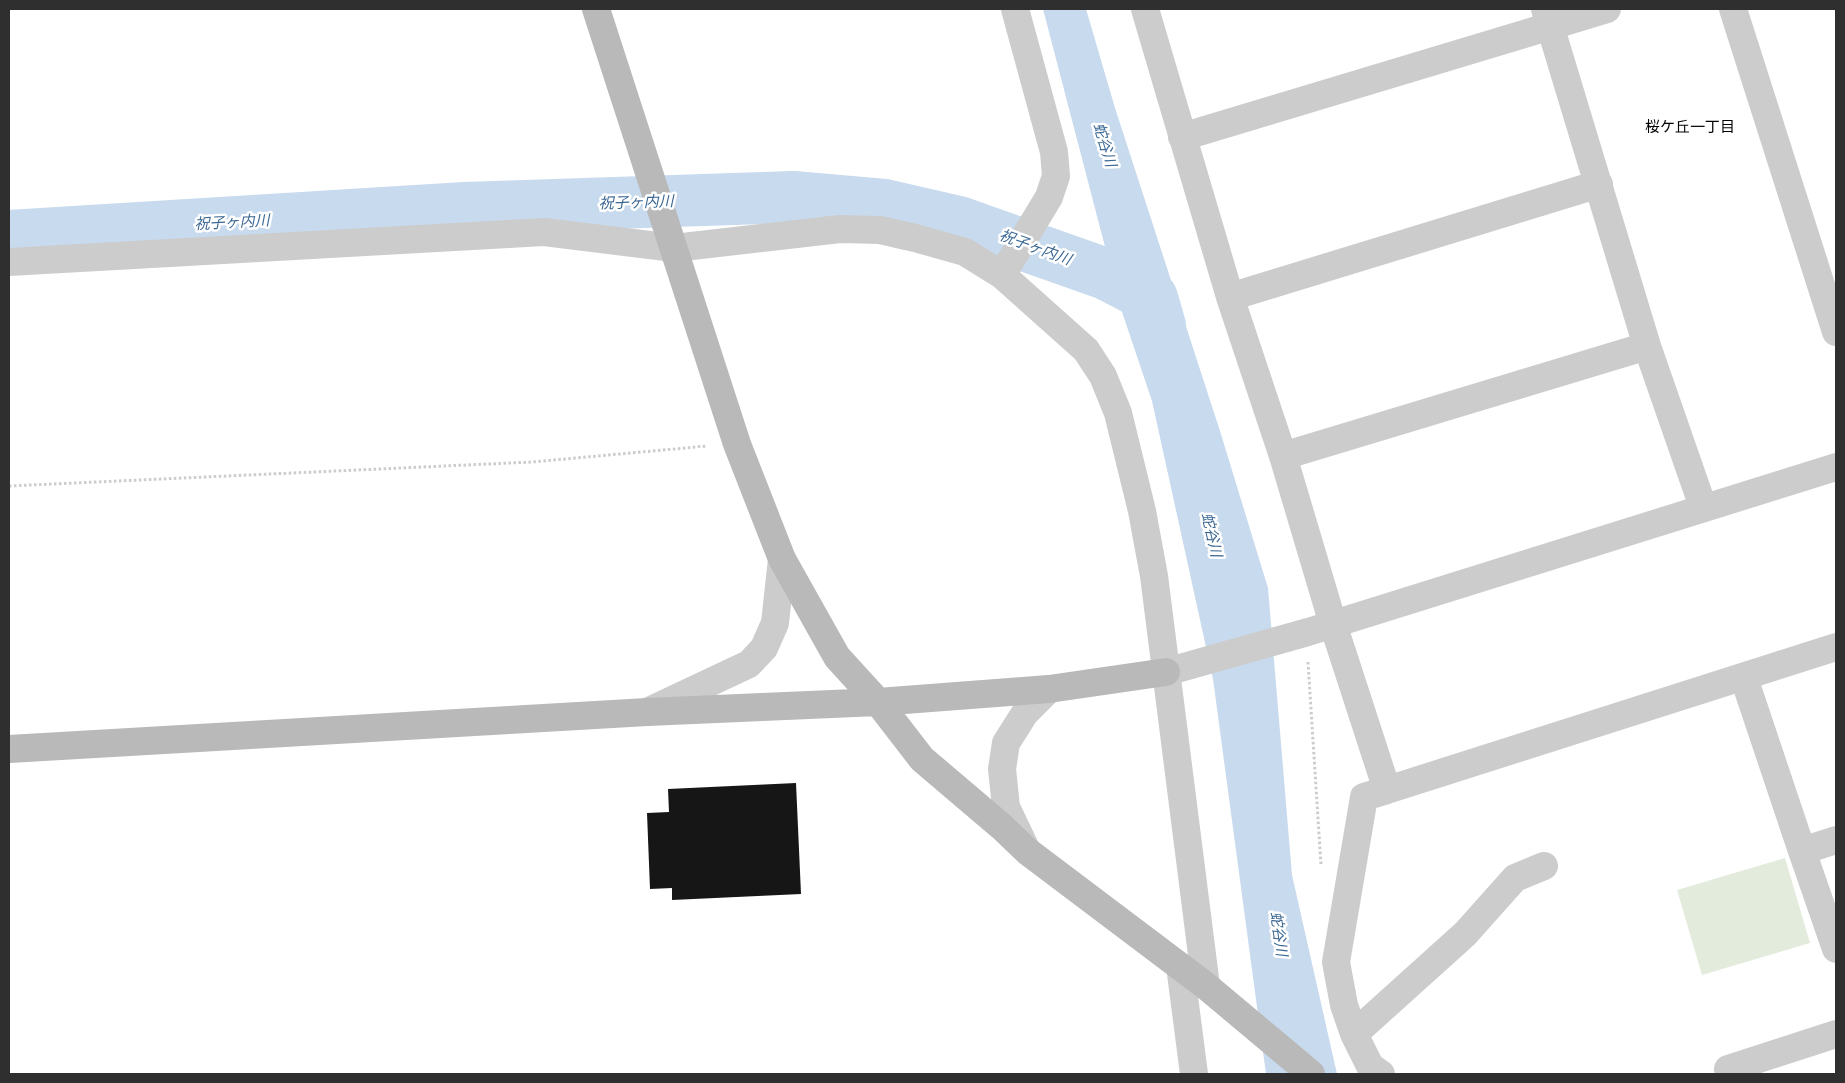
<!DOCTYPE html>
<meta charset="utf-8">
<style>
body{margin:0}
#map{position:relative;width:1845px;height:1083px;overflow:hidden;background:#fff;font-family:Manrope,sans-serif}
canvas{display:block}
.frame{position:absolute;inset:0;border:10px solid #2f2f2f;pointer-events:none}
</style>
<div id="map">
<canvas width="1845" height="1083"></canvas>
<div class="frame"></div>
</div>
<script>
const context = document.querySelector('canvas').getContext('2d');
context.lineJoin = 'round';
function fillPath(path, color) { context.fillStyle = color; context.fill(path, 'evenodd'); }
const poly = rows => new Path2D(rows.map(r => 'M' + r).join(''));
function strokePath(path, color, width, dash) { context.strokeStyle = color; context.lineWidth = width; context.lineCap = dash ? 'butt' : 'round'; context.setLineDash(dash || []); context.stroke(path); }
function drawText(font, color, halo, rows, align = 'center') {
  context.font = font + ' Manrope,"Noto Sans JP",sans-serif'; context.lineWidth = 5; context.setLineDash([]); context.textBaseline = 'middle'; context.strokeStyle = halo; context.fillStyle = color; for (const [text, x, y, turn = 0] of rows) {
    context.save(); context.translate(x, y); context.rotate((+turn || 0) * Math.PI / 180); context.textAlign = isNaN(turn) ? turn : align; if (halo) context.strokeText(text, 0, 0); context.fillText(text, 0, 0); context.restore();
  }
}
const green = poly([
 [1785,858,1810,943,1702,975,1677,890]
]);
const water = poly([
 [1043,9,1086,9,1115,108,1220,431,1268,588,1292,875,1337,1074,1266,1074,1213,679,1152,401,1122,312]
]);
const river = poly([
 [9,236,465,208,793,197,885,205,959,222,987,232,1106,274,1152,298,1160,326]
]);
const building = poly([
 [796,783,801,894,672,900,672,888,650,889,647,813,669,812,668,789]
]);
const path = poly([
 [9,486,532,462,707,446],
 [1308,662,1321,865]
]);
const street = poly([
 [1145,9,1230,297,1283,456,1333,624,1387,790,1836,647],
 [1545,9,1647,346,1703,507],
 [1733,9,1836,332],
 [1182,137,1607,9],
 [9,262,544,232,674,248,840,229,880,230,915,238,965,252,1002,275,1086,350,1103,376,1118,413,1142,511,1154,576,1206,986],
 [1002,275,1049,197,1056,176,1054,152,1015,9],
 [1230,297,1599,184],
 [1283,456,1647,346],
 [1166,672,1308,632,1836,467],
 [1744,678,1802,851,1836,840],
 [647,712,749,664,764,648,775,623,782,559],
 [1026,849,1006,807,1002,769,1006,743,1025,713,1049,689],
 [1802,851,1836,949],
 [1180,966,1194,1074],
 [1354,1034,1465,934,1515,878,1544,866],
 [1728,1069,1836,1034],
 [1381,1074,1370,1066,1354,1034,1344,1005,1336,962,1364,797,1387,790]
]);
const secondary = poly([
 [596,9,737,444,782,559,837,657,878,702,922,759,1002,827,1027,851,1206,986,1311,1074],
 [9,749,647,712,878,702,1049,689,1166,672]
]);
const neighbourhoodNames = [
 ["桜ケ丘一丁目",1690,128]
];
const waterNames = [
 ["蛇谷川",1104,145,73],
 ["祝子ヶ内川",636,203,-2],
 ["祝子ヶ内川",232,223,-3],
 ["祝子ヶ内川",1035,248,20],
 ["蛇谷川",1211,535,77],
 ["蛇谷川",1278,934,82]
];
fillPath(green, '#e3ecdc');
fillPath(water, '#c8daed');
strokePath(river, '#c8daed', 52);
fillPath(building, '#161616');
strokePath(path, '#ccc', 3, [2.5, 2.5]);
strokePath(street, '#ccc', 28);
strokePath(secondary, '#b9b9b9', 28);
drawText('15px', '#000', '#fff', neighbourhoodNames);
drawText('italic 15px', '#3a6793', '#fff', waterNames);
</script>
